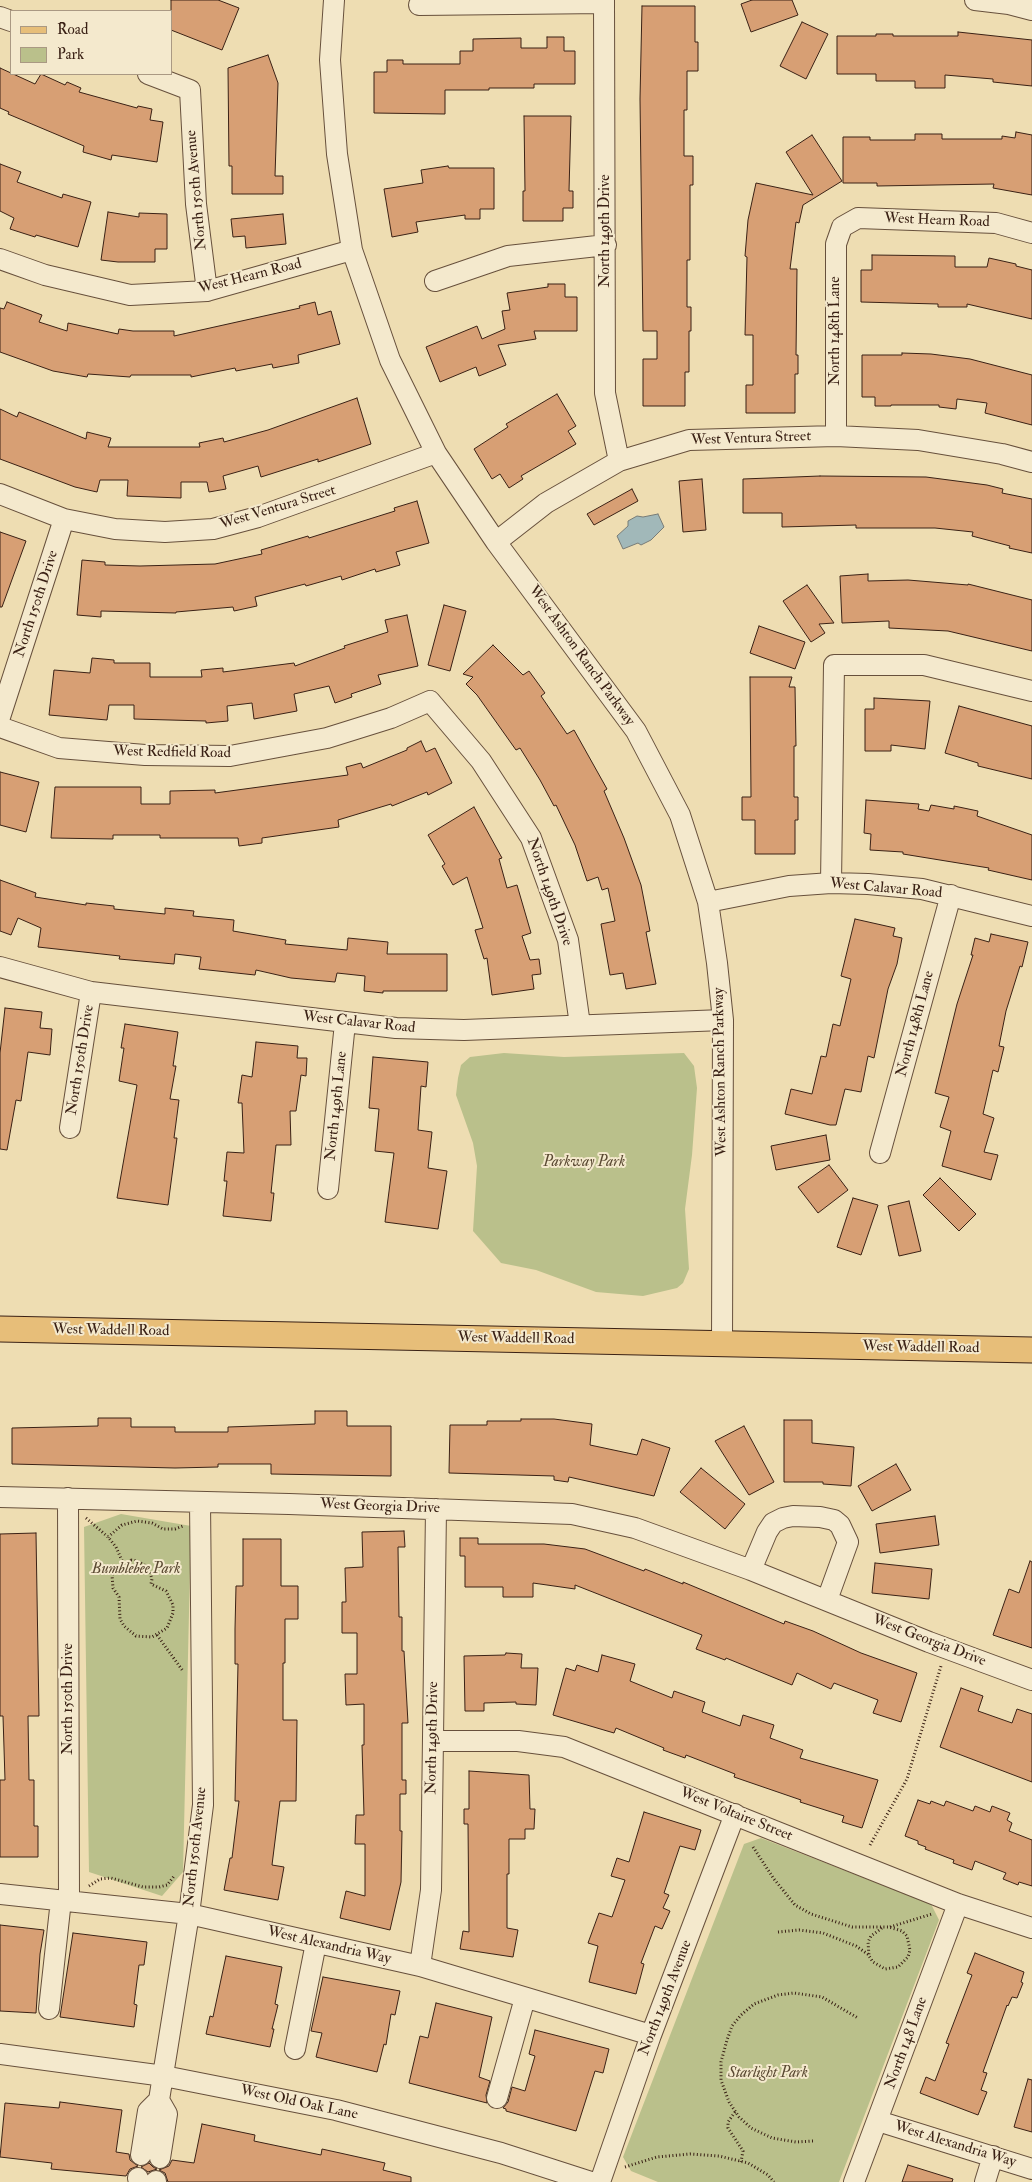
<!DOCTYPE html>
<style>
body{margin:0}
#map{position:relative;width:1032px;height:2182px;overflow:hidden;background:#eeddb2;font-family:"IM FELL Double Pica",serif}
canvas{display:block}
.legend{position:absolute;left:10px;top:10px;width:162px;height:65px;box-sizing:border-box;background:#f4e9cd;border:1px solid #aa9983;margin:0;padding:6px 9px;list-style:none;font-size:15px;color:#3a2115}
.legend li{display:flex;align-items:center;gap:10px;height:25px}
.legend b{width:25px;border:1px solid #aa9983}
</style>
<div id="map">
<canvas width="1032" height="2182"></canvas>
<ul class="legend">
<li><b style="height:6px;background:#e7be79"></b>Road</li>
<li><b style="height:14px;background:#bac08b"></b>Park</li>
</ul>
</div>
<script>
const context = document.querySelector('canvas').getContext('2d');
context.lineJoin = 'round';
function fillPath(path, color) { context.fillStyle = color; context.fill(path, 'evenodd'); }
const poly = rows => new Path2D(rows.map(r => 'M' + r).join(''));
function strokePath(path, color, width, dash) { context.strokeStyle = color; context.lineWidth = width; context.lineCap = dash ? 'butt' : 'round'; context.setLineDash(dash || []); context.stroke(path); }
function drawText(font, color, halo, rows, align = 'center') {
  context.font = font + ' "IM FELL Double Pica",serif'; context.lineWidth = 4; context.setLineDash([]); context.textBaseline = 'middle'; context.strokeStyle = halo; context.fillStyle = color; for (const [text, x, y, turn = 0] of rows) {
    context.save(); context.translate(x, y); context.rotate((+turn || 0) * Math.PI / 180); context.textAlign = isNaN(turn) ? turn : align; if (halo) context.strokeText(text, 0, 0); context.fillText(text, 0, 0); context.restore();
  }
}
const green = poly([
 [504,1053,564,1057,684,1053,694,1066,697,1088,692,1155,685,1209,689,1269,683,1283,677,1288,643,1296,596,1292,536,1270,501,1263,473,1231,477,1166,473,1143,456,1095,458,1078,461,1065,470,1057],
 [121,1514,191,1526,183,1872,162,1896,89,1872,84,1527],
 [761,1838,931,1904,939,1920,839,2182,658,2182,631,2171,623,2157,744,1844]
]);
const water = poly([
 [658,514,664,527,651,540,641,545,638,543,623,549,617,536,628,526,628,521,637,516,643,517,658,514]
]);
const building = poly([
 [171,0,218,0,239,8,222,50,171,30,171,0],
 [752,0,792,0,798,15,751,32,741,4,752,0],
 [642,6,695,6,695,42,698,42,698,71,687,71,687,110,684,110,684,156,693,156,693,185,690,185,690,260,687,260,687,307,691,307,691,331,689,331,689,372,685,372,685,406,643,406,643,359,657,359,657,331,643,331,640,99,642,6],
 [802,22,828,34,806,79,780,66,802,22],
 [958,32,1032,40,1032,86,993,82,993,79,945,75,945,88,915,88,915,81,876,81,876,74,837,74,837,36,876,36,876,34,893,34,893,36,958,36,958,32],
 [547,37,564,37,564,51,575,51,575,84,534,84,534,88,489,88,489,90,445,90,445,114,374,113,374,72,387,72,387,60,403,60,403,64,460,64,460,51,473,51,473,39,521,38,521,48,547,48,547,37],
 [268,55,278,83,275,176,283,176,283,194,232,194,232,166,229,166,228,68,268,55],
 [0,68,35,84,41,74,65,85,67,82,81,88,79,92,137,108,138,106,152,109,150,120,163,122,157,162,112,155,111,160,83,152,84,146,8,114,9,112,0,108,0,68],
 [524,116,571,116,569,191,573,191,573,208,563,208,563,221,523,221,523,191,525,191,524,116],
 [1016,132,1032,135,1032,195,993,188,994,184,877,186,877,183,843,183,843,137,870,137,870,140,915,140,915,134,942,134,942,139,1002,139,1002,136,1015,138,1016,132],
 [812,135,842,181,803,205,799,223,796,222,790,269,797,269,796,355,798,355,798,374,795,374,795,413,746,413,746,385,753,385,753,335,745,335,747,257,745,256,748,220,756,183,813,195,786,152,812,135],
 [0,164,21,172,17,182,62,198,63,194,91,202,78,247,36,235,35,237,10,229,14,218,0,211,0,164],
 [448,166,449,168,494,168,494,209,480,209,480,219,465,219,465,215,416,222,418,232,392,237,384,189,423,183,421,170,448,166],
 [108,212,139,217,139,213,167,214,167,249,155,249,155,262,118,262,101,260,108,212],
 [283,214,286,244,246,248,245,236,233,237,231,219,283,214],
 [872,255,955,256,955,267,987,267,989,258,1016,264,1016,266,1032,270,1032,319,967,304,967,307,938,307,938,304,861,302,861,270,872,270,872,255],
 [548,284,565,284,565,297,577,297,577,331,534,331,536,339,498,345,506,365,479,376,476,367,440,382,426,347,477,326,482,339,505,329,502,311,510,310,507,293,548,287,548,284],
 [7,302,42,315,39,322,67,331,68,323,118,334,119,329,133,331,174,331,174,336,300,308,299,306,315,302,318,315,331,311,340,344,298,355,299,363,273,368,272,364,236,371,235,368,191,377,191,375,131,375,130,377,88,374,87,377,53,371,0,352,0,308,4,309,7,302],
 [902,353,931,354,970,359,1032,375,1032,425,985,413,987,403,957,399,956,409,939,407,939,405,891,405,891,406,875,406,875,397,862,397,862,355,902,355,902,353],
 [557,394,576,426,568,431,576,444,521,476,523,479,509,488,500,474,492,479,474,449,508,427,506,424,557,394],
 [357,398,371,444,318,462,318,459,261,477,258,466,223,476,226,489,209,492,207,482,181,482,181,498,127,496,128,480,100,480,97,492,75,487,0,459,0,409,17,417,19,412,86,439,87,432,111,438,108,447,200,447,199,443,223,438,224,442,268,430,357,398],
 [820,476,926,477,987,485,1003,489,1002,493,1032,499,1032,553,1009,548,1010,546,972,536,973,532,935,528,856,528,856,525,782,527,782,513,743,513,743,479,820,476],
 [702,479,706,530,683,532,679,481,702,479],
 [632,489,638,501,594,525,587,514,632,489],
 [417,501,429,543,396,552,400,565,376,572,375,569,342,580,341,576,306,586,305,584,255,597,257,606,234,611,233,607,176,612,176,613,101,611,101,617,77,615,82,560,105,562,105,565,140,566,215,564,262,554,261,550,308,536,309,538,395,511,394,508,417,501],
 [0,532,26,541,2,607,0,607,0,532],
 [868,574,868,581,908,580,968,585,968,584,1032,600,1032,651,948,631,889,628,889,621,842,623,840,576,868,574],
 [807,585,834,623,819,624,825,633,811,642,783,601,807,585],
 [444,605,466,611,450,671,428,665,444,605],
 [407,615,418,666,378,675,381,684,351,694,352,697,335,703,329,686,294,694,297,711,254,719,252,703,227,706,228,721,206,723,206,721,134,719,134,705,109,705,107,720,49,715,54,670,90,673,92,658,114,660,114,663,150,663,150,677,202,677,201,670,223,668,223,672,294,663,295,666,345,648,344,646,388,632,385,620,407,615],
 [759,626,805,642,795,669,750,653,759,626],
 [493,645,523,675,529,671,545,693,541,696,567,734,574,730,607,789,604,791,624,838,641,885,650,931,646,932,656,984,626,989,623,973,610,975,601,924,615,921,608,888,602,890,598,877,587,881,575,845,556,805,554,806,540,780,520,748,516,750,477,695,466,684,473,677,463,674,493,645],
 [750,677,792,677,789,687,795,687,796,746,794,746,794,797,798,797,798,820,795,820,795,854,755,854,755,820,742,820,742,797,751,797,750,677],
 [874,698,930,701,925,749,891,745,891,751,865,751,865,709,874,709,874,698],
 [959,706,1032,726,1032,779,978,766,978,763,945,753,959,706],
 [421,741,426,752,435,748,452,783,428,795,427,792,392,806,391,804,338,820,339,827,262,838,262,843,239,846,238,838,160,838,160,835,113,835,113,839,51,838,55,787,141,787,141,804,170,804,170,791,215,790,215,793,348,775,346,767,361,763,363,768,407,750,407,748,421,741],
 [0,772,39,782,26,832,0,825,0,772],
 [866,800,919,804,918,809,929,811,931,805,954,809,954,806,978,811,977,816,1032,835,1032,880,988,870,989,868,903,854,903,852,870,850,871,834,864,833,866,800],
 [474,807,502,858,499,859,507,888,517,885,531,933,522,936,530,960,539,959,541,974,532,975,534,989,492,995,487,958,484,959,475,930,483,928,467,877,453,885,442,866,445,864,428,835,474,807],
 [0,880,36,893,35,897,86,905,86,903,114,906,114,909,165,914,165,908,194,911,193,916,234,920,233,931,286,940,285,944,347,950,348,938,388,942,387,954,447,954,447,991,383,991,383,993,364,991,365,976,337,973,335,982,291,978,256,970,255,975,199,969,201,957,175,954,174,964,119,959,120,956,38,947,41,928,18,918,11,935,0,931,0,880],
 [855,919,895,928,893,936,902,938,897,964,888,989,874,1058,868,1056,861,1092,845,1089,836,1125,830,1125,785,1114,791,1089,812,1094,821,1056,826,1057,833,1024,840,1026,851,979,841,976,855,919],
 [991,934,1028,942,1022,967,1020,966,1006,1011,999,1046,1004,1047,998,1072,993,1070,983,1114,994,1118,984,1152,998,1155,991,1180,942,1166,951,1131,940,1127,949,1097,935,1093,957,1004,973,955,971,955,975,938,989,942,991,934],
 [5,1008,42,1012,40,1028,52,1029,50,1055,28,1052,21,1101,16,1100,7,1150,0,1149,0,1053,5,1008],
 [125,1024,178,1032,173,1066,176,1066,170,1099,179,1100,174,1138,177,1138,168,1205,117,1198,137,1085,119,1081,124,1048,121,1048,125,1024],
 [256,1042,298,1046,297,1058,307,1058,306,1076,301,1075,296,1111,290,1111,291,1145,276,1145,271,1193,274,1193,271,1221,223,1216,227,1181,224,1181,227,1152,244,1153,242,1103,238,1103,242,1075,252,1077,256,1042],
 [373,1057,428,1062,426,1087,421,1086,418,1130,432,1132,428,1168,447,1171,438,1229,385,1222,394,1153,375,1151,379,1109,369,1108,373,1057],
 [826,1135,830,1160,776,1170,771,1146,826,1135],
 [829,1165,848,1190,818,1213,798,1187,829,1165],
 [940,1178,976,1214,959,1231,923,1195,940,1178],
 [853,1198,878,1205,861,1255,837,1247,853,1198],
 [909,1201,921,1251,899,1256,888,1206,909,1201],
 [315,1411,347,1411,347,1426,391,1426,391,1476,271,1474,271,1464,218,1464,218,1467,175,1468,12,1464,12,1428,98,1426,98,1418,131,1418,131,1427,175,1427,175,1432,228,1432,228,1427,315,1424,315,1411],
 [521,1419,554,1419,592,1424,590,1445,637,1455,642,1439,670,1448,654,1496,569,1477,568,1482,554,1480,554,1476,449,1473,450,1425,487,1425,487,1421,521,1421,521,1419],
 [784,1420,812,1420,812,1443,854,1447,851,1486,823,1484,823,1482,784,1482,784,1420],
 [744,1426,774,1482,749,1495,715,1441,744,1426],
 [896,1464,911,1490,872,1511,858,1486,896,1464],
 [701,1468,745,1504,725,1529,680,1492,701,1468],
 [935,1516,939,1545,880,1553,876,1524,935,1516],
 [404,1531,405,1547,398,1547,399,1617,402,1617,402,1651,404,1651,408,1723,402,1723,402,1780,406,1780,406,1794,400,1794,400,1831,402,1831,401,1882,390,1930,340,1918,346,1891,365,1896,365,1844,355,1844,356,1815,364,1815,362,1745,364,1745,364,1704,346,1705,345,1674,357,1674,357,1633,342,1633,342,1602,346,1602,345,1568,363,1567,362,1532,404,1531],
 [36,1533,39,1716,28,1716,29,1780,34,1780,34,1826,38,1826,38,1857,0,1857,0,1780,5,1780,3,1716,0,1716,0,1534,36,1533],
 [460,1538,478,1538,478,1544,544,1544,585,1549,644,1571,645,1569,683,1584,683,1582,784,1624,785,1621,813,1631,861,1653,917,1673,901,1722,873,1713,878,1700,834,1683,831,1689,797,1673,792,1685,726,1658,725,1660,696,1649,702,1635,575,1585,575,1589,533,1583,533,1597,503,1597,503,1587,465,1587,465,1556,460,1556,460,1538],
 [243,1539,281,1539,281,1586,298,1586,298,1619,285,1619,285,1663,283,1663,283,1720,297,1720,296,1801,280,1801,272,1865,284,1867,278,1900,224,1890,230,1858,232,1858,239,1801,235,1801,238,1664,235,1664,235,1629,236,1586,243,1586,243,1539],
 [1030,1561,1032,1562,1032,1648,993,1635,1009,1589,1019,1593,1030,1561],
 [875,1563,932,1569,929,1599,872,1593,875,1563],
 [506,1653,522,1654,521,1668,538,1668,536,1705,516,1704,516,1702,484,1703,484,1711,465,1711,464,1656,505,1655,506,1653],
 [602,1655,635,1664,630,1681,672,1698,674,1691,705,1702,702,1712,740,1726,743,1715,774,1725,770,1738,803,1750,800,1758,878,1780,862,1828,842,1822,844,1816,800,1802,801,1800,734,1777,735,1774,686,1755,685,1758,663,1750,664,1748,616,1728,614,1733,553,1715,566,1668,575,1671,577,1665,598,1672,602,1655],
 [961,1688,983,1696,978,1711,1012,1723,1017,1709,1032,1714,1032,1782,940,1747,961,1688],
 [469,1771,529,1775,530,1809,535,1809,534,1829,525,1829,525,1839,509,1839,509,1874,507,1874,507,1928,518,1930,513,1957,460,1949,463,1931,469,1932,468,1824,464,1824,464,1809,469,1809,469,1771],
 [918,1800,930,1804,931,1801,944,1806,946,1801,973,1811,975,1806,990,1812,992,1806,1010,1813,1007,1820,1012,1823,1009,1831,1032,1840,1032,1886,1019,1882,1018,1885,1003,1879,1006,1873,975,1861,972,1870,953,1863,954,1860,925,1849,926,1847,918,1844,918,1841,905,1836,918,1800],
 [644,1812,701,1830,695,1850,680,1846,664,1893,669,1895,663,1908,670,1911,662,1929,655,1926,641,1963,644,1964,636,1994,589,1982,598,1946,588,1943,599,1913,612,1917,625,1880,611,1876,617,1858,629,1862,644,1812],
 [0,1925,44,1930,40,1954,36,2013,0,2011,0,1925],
 [73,1933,147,1942,144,1965,139,1965,134,2004,137,2005,134,2027,60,2017,73,1933],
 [975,1953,1024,1972,1021,1982,1023,1983,1017,1998,1012,1997,1008,2006,1007,2005,983,2072,987,2073,981,2090,987,2092,978,2115,920,2093,926,2077,935,2081,949,2044,946,2043,972,1975,967,1973,975,1953],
 [226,1956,282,1967,275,2004,278,2005,272,2029,274,2029,270,2047,206,2034,210,2016,213,2017,226,1956],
 [323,1977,400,1991,395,2015,391,2014,386,2045,384,2044,377,2072,316,2057,322,2033,311,2031,323,1977],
 [436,2003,492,2017,479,2077,490,2081,486,2095,487,2103,409,2083,420,2036,428,2038,436,2003],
 [535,2030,609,2049,603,2073,595,2071,576,2131,506,2111,506,2109,503,2108,508,2102,512,2087,525,2091,535,2056,529,2054,535,2030],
 [1028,2079,1032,2080,1032,2132,1014,2127,1028,2079],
 [60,2102,122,2110,116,2152,129,2154,130,2160,138,2166,130,2169,126,2176,51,2169,52,2163,0,2157,5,2103,59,2108,60,2102],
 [202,2124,255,2135,254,2141,321,2155,322,2149,385,2163,383,2170,411,2177,411,2182,168,2182,165,2173,159,2170,169,2166,172,2160,194,2163,202,2124],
 [149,2163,153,2167,157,2169,148,2172,141,2167,149,2163],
 [908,2165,953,2179,952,2182,902,2182,908,2165]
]);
const path = poly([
 [86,1518,108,1537,116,1547,123,1563],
 [108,1537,122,1525,137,1521,152,1523,163,1529,175,1529,183,1526],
 [131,1560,137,1561,148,1567,152,1579,151,1584,166,1591,173,1605,173,1613,167,1628,152,1637,136,1636,124,1626,120,1619,119,1597,113,1588,112,1575,116,1567,131,1560],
 [157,1635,183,1671],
 [870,1845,907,1779,941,1666],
 [753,1847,774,1879,795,1905,811,1914,852,1927,889,1927,902,1931,907,1936,910,1950,908,1957,898,1967,885,1969,873,1962,869,1956,868,1942,871,1936,882,1928],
 [89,1886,100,1879,111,1878,143,1887,159,1887,167,1885,175,1875],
 [890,1927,932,1914],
 [778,1932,799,1930,823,1933,856,1946,869,1955],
 [735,2112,728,2122,728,2128,743,2151,741,2162],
 [813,2141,796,2142,772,2138,751,2128,739,2117,729,2102,721,2080,721,2062,727,2040,732,2026,741,2015,754,2004,778,1995,794,1993,822,1997,858,2018],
 [625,2167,657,2157,690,2154,719,2156,748,2163,768,2175,774,2182]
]);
const minor = poly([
 [334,0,330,60,337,154,352,250,390,360,436,453,496,542,636,731,680,815,708,902,717,963,723,1020,722,1343],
 [604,0,605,393,619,461],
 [975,0,1009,4,1032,10],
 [419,5,604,3],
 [0,17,11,21],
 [148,74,190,90,196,204,207,291],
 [0,259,45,275,130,295,207,291,352,250],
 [435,281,508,256,606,245],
 [836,436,836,244,842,227,858,218,996,223,1032,233],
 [0,494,64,519,115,529,165,532,213,529,258,517,436,453],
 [496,542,546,503,619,461,689,440,836,436,918,440,1002,454,1032,462],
 [0,717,64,519],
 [0,727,59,748,145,755,230,756,327,738,391,718,430,701,481,761,531,838,568,940,580,1025],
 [831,883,834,665,924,665,1032,691],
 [708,902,789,886,831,883,868,884,922,889,1032,916],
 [0,967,91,992,396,1028,464,1030,723,1020],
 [70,1128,91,992],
 [880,1153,951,895],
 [328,1189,345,1023],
 [0,1497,289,1504,572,1514,635,1528,751,1570,929,1642,1032,1680],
 [68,1498,69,1900],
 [751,1570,767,1532,773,1523,783,1518,793,1516,820,1517,834,1520,840,1525,848,1542,827,1600],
 [433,1741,518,1741,564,1747,958,1904,1032,1928],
 [0,1894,189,1914,420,1966,651,2035],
 [420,1966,431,1890,436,1509],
 [49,2009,61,1900],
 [295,2049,316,1943],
 [0,2054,164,2076,336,2110,501,2153,591,2182],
 [497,2098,525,1998],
 [159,2100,189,1914,203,1805,200,1502],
 [159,2100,167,2114,160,2158],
 [878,2121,1032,2169],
 [141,2155,148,2111,159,2100],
 [138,2178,139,2182],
 [155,2182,156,2181],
 [600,2182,651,2035,735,1814],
 [854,2182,958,1904],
 [985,2182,993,2156]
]);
const major = poly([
 [0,1329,1032,1350]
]);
const streetNames = [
 ["North 150th Avenue",197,190,-95],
 ["West Hearn Road",937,221,2],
 ["North 149th Drive",606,231,-90],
 ["West Hearn Road",250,277,-14],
 ["North 148th Lane",836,331,-90],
 ["West Ventura Street",751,439,-2],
 ["West Ventura Street",278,508,-17],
 ["North 150th Drive",37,604,-72],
 ["West Ashton Ranch Parkway",581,656,54],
 ["West Redfield Road",172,753,1],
 ["West Calavar Road",886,889,5],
 ["North 149th Drive",549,892,71],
 ["West Calavar Road",359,1023,6],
 ["North 148th Lane",916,1024,-75],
 ["North 150th Drive",81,1060,-81],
 ["West Ashton Ranch Parkway",721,1072,-91],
 ["North 149th Lane",337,1106,-84],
 ["West Waddell Road",111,1331,1],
 ["West Waddell Road",516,1339,1],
 ["West Waddell Road",921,1348,1],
 ["West Georgia Drive",380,1507,2],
 ["West Georgia Drive",929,1641,21],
 ["North 150th Drive",69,1699,-90],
 ["North 149th Drive",433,1738,-89],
 ["West Voltaire Street",736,1815,22],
 ["North 150th Avenue",196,1847,-84],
 ["West Alexandria Way",329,1946,13],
 ["North 149th Avenue",666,1998,-69],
 ["North 148 Lane",907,2043,-70],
 ["West Old Oak Lane",299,2103,12],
 ["West Alexandria Way",955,2145,17]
];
const parkNames = [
 ["Parkway Park",584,1163],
 ["Bumblebee Park",136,1570],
 ["Starlight Park",768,2074]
];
fillPath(green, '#bac08b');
fillPath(water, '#a1b8b9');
strokePath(water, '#787c77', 1);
fillPath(building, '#d79f74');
strokePath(building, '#3a2115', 1);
strokePath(minor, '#67503c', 22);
strokePath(major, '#3a2115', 27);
strokePath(path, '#3a2115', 3, [1, 2.5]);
strokePath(minor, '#f4e9cd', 20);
strokePath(major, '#e7be79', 25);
drawText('15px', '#3a2115', '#f4e9cd', streetNames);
drawText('italic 15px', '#5a4932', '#f4e9cd', parkNames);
</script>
